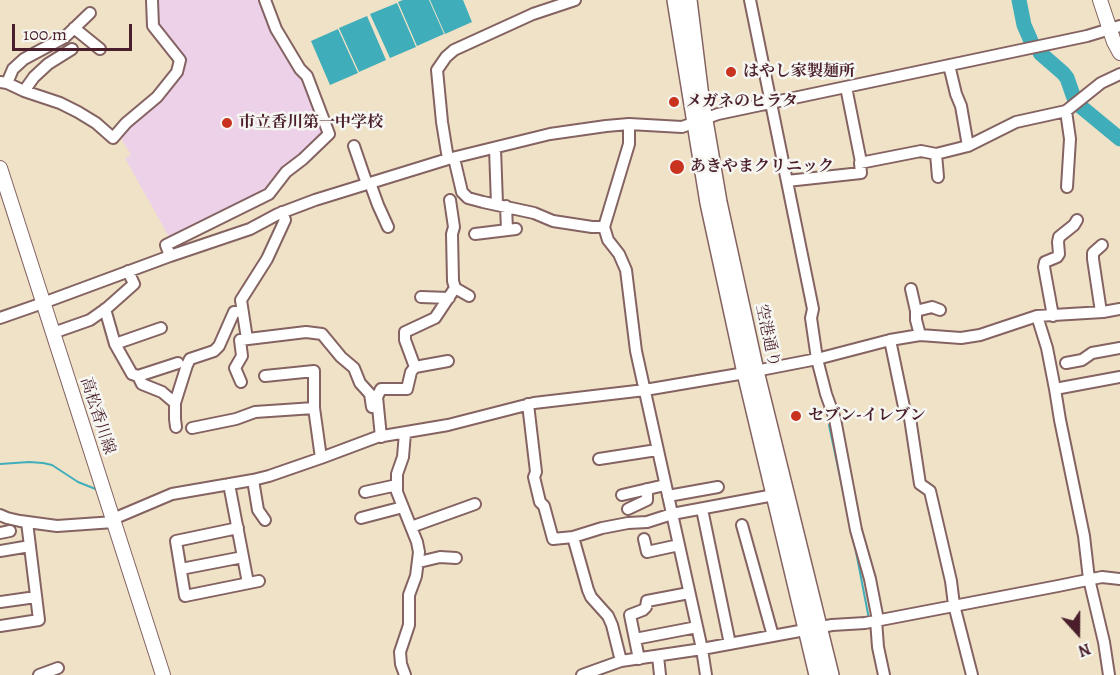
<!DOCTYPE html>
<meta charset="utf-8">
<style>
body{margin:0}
#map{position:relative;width:1120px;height:675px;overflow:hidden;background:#f0e2c7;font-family:Alegreya,serif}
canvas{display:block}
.north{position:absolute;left:1048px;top:603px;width:60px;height:60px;-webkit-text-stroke:4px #f6f6f2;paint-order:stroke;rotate:159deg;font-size:16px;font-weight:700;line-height:24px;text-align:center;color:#4a1f2b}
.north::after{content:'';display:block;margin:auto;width:21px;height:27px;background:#4a1f2b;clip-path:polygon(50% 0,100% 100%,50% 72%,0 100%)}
.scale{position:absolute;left:12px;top:24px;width:120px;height:27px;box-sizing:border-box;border:3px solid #4a1f2b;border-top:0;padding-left:8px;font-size:18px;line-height:21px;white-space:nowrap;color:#4a1f2b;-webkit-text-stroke:4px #f6f6f2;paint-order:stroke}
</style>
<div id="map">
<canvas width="1120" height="675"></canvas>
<div class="north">N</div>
<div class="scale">100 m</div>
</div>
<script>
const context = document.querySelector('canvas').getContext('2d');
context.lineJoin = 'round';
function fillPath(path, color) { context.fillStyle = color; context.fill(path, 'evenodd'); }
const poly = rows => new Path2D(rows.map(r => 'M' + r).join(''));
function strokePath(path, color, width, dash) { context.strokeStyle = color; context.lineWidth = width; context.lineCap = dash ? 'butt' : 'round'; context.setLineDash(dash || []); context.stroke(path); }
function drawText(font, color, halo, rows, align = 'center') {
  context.font = font + ' Alegreya,"Noto Serif JP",serif'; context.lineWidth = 5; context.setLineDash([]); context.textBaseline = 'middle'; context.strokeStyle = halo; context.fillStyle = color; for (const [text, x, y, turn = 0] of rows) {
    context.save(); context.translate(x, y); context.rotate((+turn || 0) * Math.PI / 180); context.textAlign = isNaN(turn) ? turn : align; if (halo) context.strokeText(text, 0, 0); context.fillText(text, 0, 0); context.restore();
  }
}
const built = poly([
 [157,0,260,0,302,75,325,132,264,193,169,237,125,158,131,155,119,135,165,93,183,70,185,59,160,28]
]);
const water = poly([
 [403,0,429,0,444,34,417,46,398,2],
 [430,0,463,0,472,22,445,34],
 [397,3,416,47,390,58,370,14],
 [367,16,386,60,359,72,339,28],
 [338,29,358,73,330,85,311,41]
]);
const stream = poly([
 [829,425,847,510],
 [0,464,29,462,43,463,52,465,78,482,98,490],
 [853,536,869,619]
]);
const river = poly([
 [1019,0,1024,25,1031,41],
 [1040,53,1063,73,1067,78,1074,98,1080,106,1120,139]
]);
const minor = poly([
 [750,0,813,309,811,318,817,359,826,394,835,419,856,530,870,579,878,620],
 [74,28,100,49],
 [949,65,956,94,961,106,968,146],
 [0,82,7,83,24,91,60,103,78,112,96,123,113,138,126,123,157,97,177,72,180,60,153,26,152,0],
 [7,83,13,69,24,59,65,37,90,13],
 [846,87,861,162],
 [24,91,34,77,48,64,72,49],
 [1066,111,1070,139,1067,187],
 [629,124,629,144,604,227,608,240,619,254,626,270,636,351,702,649,706,675],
 [354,146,367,184],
 [495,148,497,204],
 [936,154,938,177],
 [454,158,462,192,468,198,483,202,534,213,553,221,592,227,604,227],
 [448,159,442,122,437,70,446,57,454,50,533,14,575,0],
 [787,181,861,173,860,163,921,151,936,154,968,146,1016,122,1066,111,1101,83,1120,74],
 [370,183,378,205,388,227],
 [506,206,507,230],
 [475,234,516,229],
 [170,256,166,245,269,194,286,172,303,159,329,134,307,76,300,69,276,29,265,0],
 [455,288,469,296],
 [911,289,916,311,916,320,920,335],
 [421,297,449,298],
 [105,309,115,344,132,374,138,376,178,363],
 [916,311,932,307,940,310],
 [1101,312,1093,259,1093,253,1102,245],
 [1037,316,1047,348,1055,389,1060,420,1084,536,1089,579,1104,642,1109,675],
 [1053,316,1044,267,1045,262,1057,257,1059,254,1058,242,1059,237,1074,225,1077,220],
 [0,318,43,303,170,256,250,229,278,214,315,200,448,159,550,134,606,126,629,124,682,127,718,114,1087,36,1120,26],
 [53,333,90,320,107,308,134,284,128,271],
 [247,339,241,300,267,259,285,220,282,212],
 [890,340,904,407,910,418,920,484,930,491,951,581,954,605,972,675],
 [115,344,161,328],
 [1066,363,1082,360,1092,353,1120,348],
 [415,367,448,361],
 [138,376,142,384,162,392,175,403],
 [265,376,314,371,314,408,321,458],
 [241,382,235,368,242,356,240,340,306,332,322,334,341,357,354,368,360,383,370,394,372,407],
 [1055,389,1120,377],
 [528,404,536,472,534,477,540,502,544,506,553,539,573,537,602,528,628,523,647,522,672,514,774,495],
 [176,427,175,419,175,403,187,365,190,359,214,351,219,346,234,312,242,311],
 [192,428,236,419,255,412,314,408],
 [381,437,377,397,381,389,407,389,411,372,415,367,405,340,405,332,435,318,455,288,453,281,452,234,454,227,450,200],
 [599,459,657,450],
 [253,480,258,510,265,520],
 [229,484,248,583],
 [365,492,397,485],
 [622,495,665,485],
 [668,496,718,487],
 [628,509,647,500,647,489],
 [703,514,730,644],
 [0,515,7,518,20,521,57,526,114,522],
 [361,518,403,507],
 [113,519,172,494,253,480,269,476,321,458,377,437,448,425,534,403,645,390,745,373,817,359,890,340,920,335,961,338,980,335,1037,316,1103,312,1120,309],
 [742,525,773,636],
 [411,527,475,504],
 [238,528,176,541,185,596,259,581],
 [0,533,10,531],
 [573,537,588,590,591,597,608,616,612,625,621,661],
 [644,539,647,552,679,545],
 [0,551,30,546],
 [419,562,440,557,456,558],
 [181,569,243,557],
 [0,602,36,597],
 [876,620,878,647,884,675],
 [0,626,39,620,27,522],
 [635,639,697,627],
 [658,656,660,675],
 [639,659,630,615,643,610,646,607,647,601,689,593],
 [39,675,58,668],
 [405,675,401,664,400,652,409,625,409,595,416,576,419,552,417,542,397,492,397,474,403,457,405,433],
 [582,675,621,661,702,649,832,625,865,623,1058,586,1102,577,1120,579]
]);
const major = poly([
 [1100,0,1114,42,1120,53],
 [0,168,163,675]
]);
const highway = poly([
 [675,0,708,203,745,373,817,675],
 [689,0,701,97,719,202,756,371,831,675]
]);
const markers = [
 [731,72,6,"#c8321e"],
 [674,102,6,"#c8321e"],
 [227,123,6,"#c8321e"],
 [677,167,8,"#c8321e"],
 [796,416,6,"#c8321e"]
];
const poiNames = [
 ["はやし家製麺所",743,72],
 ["メガネのヒラタ",686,102],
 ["市立香川第一中学校",239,123],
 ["あきやまクリニック",690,167],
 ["セブン-イレブン",808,416]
];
const streetNames = [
 ["空港通り",767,336,78],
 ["高松香川線",97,416,72]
];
fillPath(built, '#edd1e9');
fillPath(water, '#3faeba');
strokePath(stream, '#3faeba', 2);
strokePath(river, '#3faeba', 15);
strokePath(minor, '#846362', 14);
strokePath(major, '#846362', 16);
strokePath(highway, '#846362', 18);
strokePath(minor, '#fff', 10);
strokePath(major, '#fff', 14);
strokePath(highway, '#fff', 15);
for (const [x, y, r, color] of markers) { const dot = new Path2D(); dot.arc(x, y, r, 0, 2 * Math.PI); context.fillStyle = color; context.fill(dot); strokePath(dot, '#f6f6f2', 2); }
drawText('bold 16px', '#4a1f2b', '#f6f6f2', poiNames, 'left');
drawText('16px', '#4a1f2b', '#f6f6f2', streetNames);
</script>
